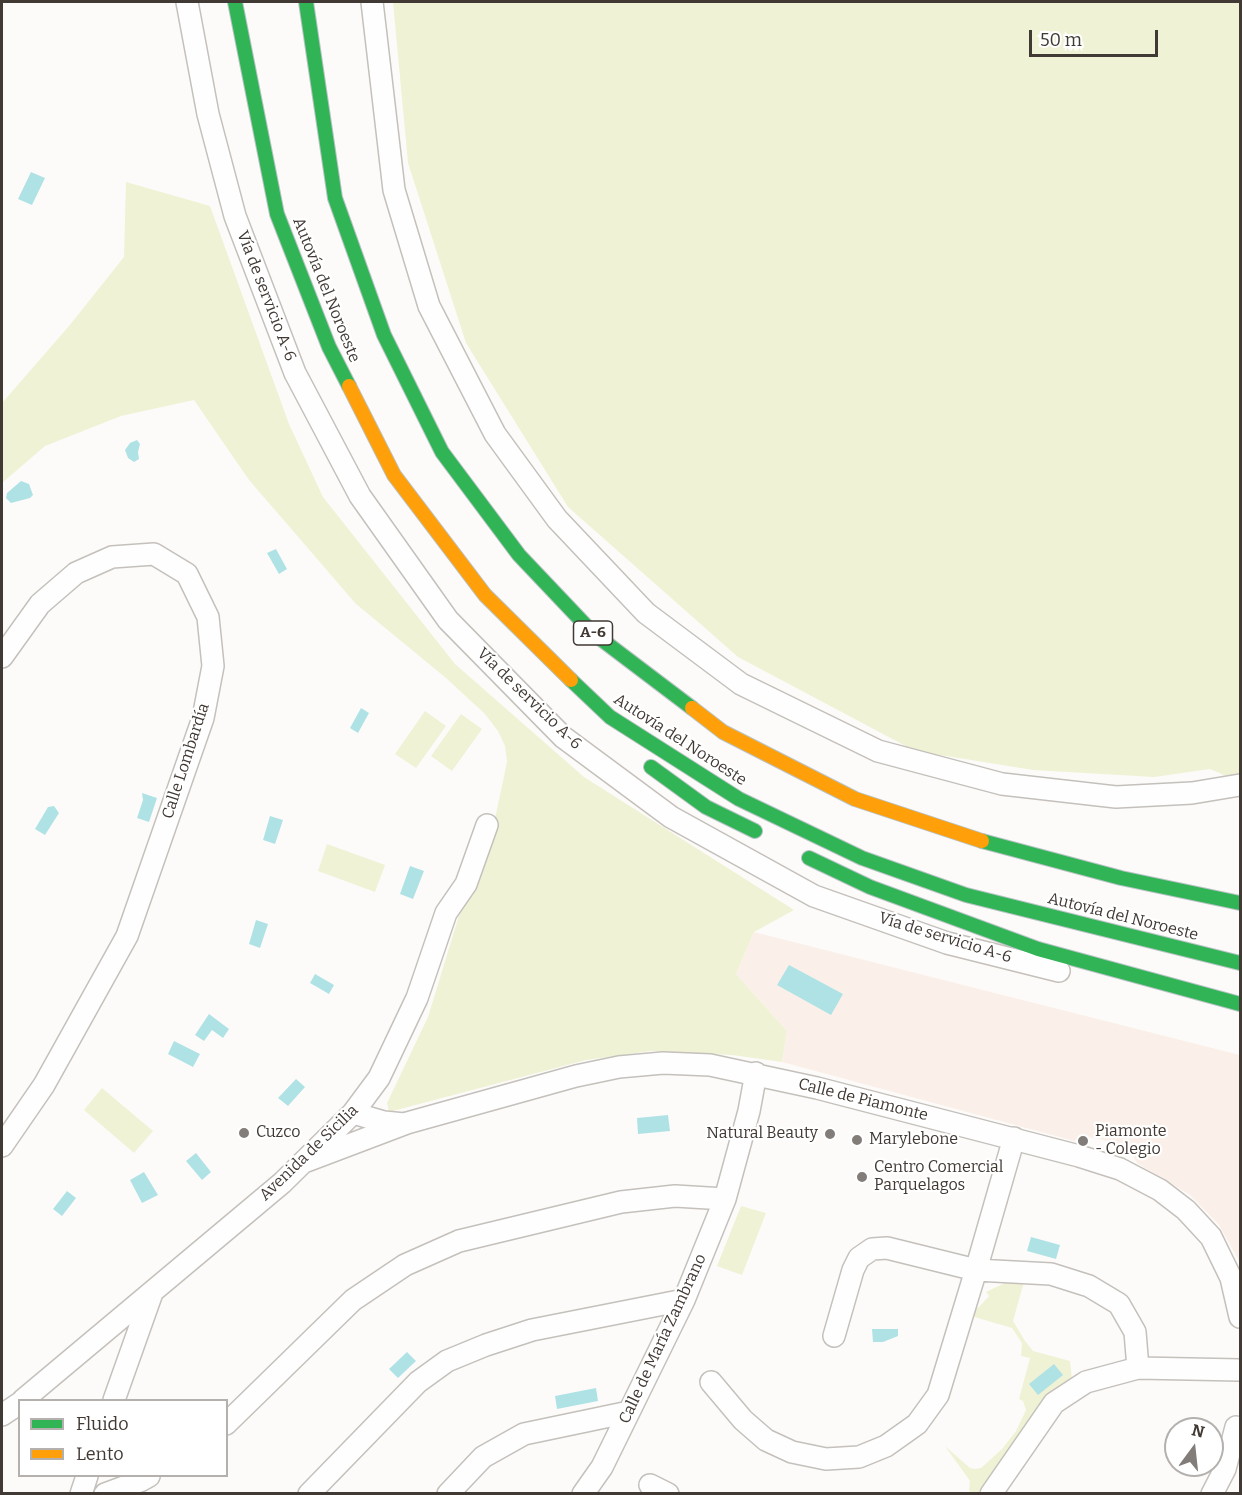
<!DOCTYPE html>
<meta charset="utf-8">
<style>
body{margin:0}
#map{position:relative;width:1242px;height:1495px;overflow:hidden;background:#fdfbf9;font-family:Bitter,serif}
canvas{display:block}
.frame{position:absolute;inset:0;border:3px solid #413934;pointer-events:none}
.legend{position:absolute;left:18px;top:1399px;width:210px;height:78px;box-sizing:border-box;background:#fff;border:2px solid #b3b0ae;margin:0;padding:8px 10px;list-style:none;font-size:18px;color:#413934}
.legend li{display:flex;align-items:center;gap:12px;height:30px}
.legend b{width:30px;border:2px solid #b3b0ae}
.north{position:absolute;left:1164px;top:1417px;width:60px;height:60px;box-sizing:border-box;background:#fff;border:2px solid #b3b0ae;border-radius:50%;rotate:15deg;font-size:16px;font-weight:700;line-height:24px;text-align:center;color:#413934}
.north::after{content:'';display:block;margin:auto;width:21px;height:27px;background:#837d79;clip-path:polygon(50% 0,100% 100%,50% 72%,0 100%)}
.scale{position:absolute;left:1029px;top:30px;width:129px;height:27px;box-sizing:border-box;border:3px solid #413934;border-top:0;padding-left:8px;font-size:18px;line-height:21px;white-space:nowrap;color:#413934;-webkit-text-stroke:4px #fff;paint-order:stroke}
</style>
<div id="map">
<canvas width="1242" height="1495"></canvas>
<div class="frame"></div>
<ul class="legend">
<li><b style="height:8px;background:#30b455"></b>Fluido</li>
<li><b style="height:8px;background:#ff9f0a"></b>Lento</li>
</ul>
<div class="north">N</div>
<div class="scale">50 m</div>
</div>
<script>
const context = document.querySelector('canvas').getContext('2d');
context.lineJoin = 'round';
function fillPath(path, color) { context.fillStyle = color; context.fill(path, 'evenodd'); }
const poly = rows => new Path2D(rows.map(r => 'M' + r).join(''));
function strokePath(path, color, width, dash) { context.strokeStyle = color; context.lineWidth = width; context.lineCap = dash ? 'butt' : 'round'; context.setLineDash(dash || []); context.stroke(path); }
function drawText(font, color, halo, rows, align = 'center') {
  context.font = font + ' Bitter,serif'; context.lineWidth = 4.5; context.setLineDash([]); context.textBaseline = 'middle'; context.strokeStyle = halo; context.fillStyle = color; for (const [text, x, y, turn = 0] of rows) {
    context.save(); context.translate(x, y); context.rotate((+turn || 0) * Math.PI / 180); context.textAlign = isNaN(turn) ? turn : align; if (halo) context.strokeText(text, 0, 0); context.fillText(text, 0, 0); context.restore();
  }
}
const built = poly([
 [754,932,1240,1055,1240,1263,1219,1225,1190,1195,1137,1163,1126,1145,1083,1136,1074,1141,782,1062,787,1031,736,974]
]);
const green = poly([
 [393,2,1240,2,1240,782,1210,769,1154,777,1033,770,915,751,738,657,568,507,466,343,408,163],
 [126,182,210,206,289,424,323,497,455,664,584,777,794,910,754,932,736,974,787,1031,782,1062,732,1055,651,1051,586,1060,389,1112,387,1103,428,1017,465,896,493,828,507,762,505,746,498,731,485,714,446,678,356,604,249,480,194,400,121,416,45,446,2,483,2,403,69,326,124,257],
 [425,711,446,726,416,768,395,754],
 [461,714,482,729,452,771,431,756],
 [327,844,385,865,375,892,318,871],
 [102,1088,153,1131,134,1153,84,1110],
 [741,1206,766,1213,742,1275,717,1266],
 [1007,1282,1024,1282,1013,1321,1025,1341,1033,1351,1070,1361,1072,1379,1050,1394,978,1493,971,1493,969,1490,970,1481,945,1446,970,1468,975,1469,981,1468,1002,1449,1016,1431,1026,1410,1023,1401,1019,1399,1030,1358,1021,1356,1022,1343,1012,1328,971,1316,974,1306,978,1308,989,1296,986,1292]
]);
const water = poly([
 [31,172,45,178,32,205,18,199],
 [137,440,140,444,138,452,139,459,134,462,128,458,125,450,130,443],
 [21,481,29,484,33,495,30,498,11,503,6,498,7,493],
 [276,549,287,569,279,574,267,553],
 [361,708,369,713,358,733,350,728],
 [142,793,157,798,149,822,137,818,143,800],
 [54,806,59,813,45,835,35,829,48,807],
 [270,816,283,820,275,844,263,840],
 [410,866,424,871,413,899,400,894],
 [256,920,268,924,260,948,249,944],
 [789,965,843,994,831,1015,777,985],
 [315,974,334,985,329,994,310,983],
 [209,1014,229,1029,223,1038,212,1030,204,1041,195,1035],
 [174,1041,200,1054,193,1067,168,1054],
 [296,1079,305,1087,288,1106,278,1098],
 [668,1115,670,1131,638,1134,637,1118],
 [196,1153,211,1172,202,1180,186,1161],
 [144,1172,158,1195,142,1203,130,1180],
 [67,1191,76,1198,62,1216,53,1209],
 [1031,1237,1060,1245,1056,1259,1027,1251],
 [872,1329,898,1329,898,1336,883,1342,873,1342],
 [407,1352,416,1361,398,1378,389,1369],
 [1054,1364,1063,1375,1038,1395,1029,1384],
 [596,1388,598,1401,557,1409,555,1396]
]);
const street = poly([
 [187,2,208,114,235,216,295,373,360,496,448,620,563,737,671,817,814,896,947,943,1059,971],
 [372,2,394,190,429,306,495,434,557,519,646,613,741,684,878,751,1002,784,1116,797,1192,793,1240,785],
 [2,657,40,604,76,573,112,557,154,554,187,574,208,617,213,666,203,718,127,936,44,1085,2,1146],
 [353,1113,384,1122,404,1124],
 [304,1162,407,1123,576,1076,619,1067,663,1063,710,1065,817,1088,1079,1156,1120,1169,1160,1190,1186,1210,1211,1237,1231,1278,1240,1317],
 [834,1336,853,1270,859,1258,872,1249,887,1248,976,1270,1051,1274,1089,1286,1119,1304,1135,1332,1138,1368],
 [711,1382,743,1420,766,1440,792,1452,826,1459,859,1457,886,1446,917,1424,938,1395,976,1270,1014,1138],
 [23,1400,282,1183,353,1113,379,1078,417,998,446,913,466,884,487,825],
 [114,1400,152,1293],
 [2,1415,20,1403],
 [226,1424,353,1300,405,1265,459,1241,621,1202,675,1196,725,1199],
 [650,1485,668,1494],
 [81,1494,87,1476],
 [105,1494,140,1481,149,1476],
 [309,1494,418,1382,447,1361,486,1345,532,1330,684,1300],
 [448,1494,483,1457,524,1434,629,1412],
 [583,1494,602,1467,684,1300,725,1199,749,1111,756,1073],
 [991,1494,1054,1403,1086,1382,1138,1368,1240,1370],
 [1212,1494,1225,1469,1236,1427]
]);
const fast = poly([
 [235,2,277,214,329,347,349,386],
 [306,2,335,198,384,335,442,452,519,555,593,633,692,708],
 [571,680,610,717,739,799,862,858,966,895,1240,963],
 [651,767,706,807,755,831],
 [982,841,1121,878,1240,903],
 [809,858,870,887,1038,949,1240,1004]
]);
const slow = poly([
 [349,386,394,475,485,595,571,680],
 [692,708,723,732,855,799,982,841]
]);
const markers = [
 [244,1133,6,"#837d79"],
 [830,1134,6,"#837d79"],
 [857,1140,6,"#837d79"],
 [1083,1141,6,"#837d79"],
 [862,1177,6,"#837d79"]
];
const shields = [
 [593,633,39]
];
const shieldNames = [
 ["A-6",593,633]
];
const streetNames = [
 ["Autovía del Noroeste",326,290,68],
 ["Vía de servicio A-6",266,296,69],
 ["Vía de servicio A-6",529,699,44],
 ["Autovía del Noroeste",680,740,33],
 ["Calle Lombardía",186,761,-72],
 ["Autovía del Noroeste",1123,917,14],
 ["Vía de servicio A-6",945,938,17],
 ["Calle de Piamonte",863,1100,14],
 ["Avenida de Sicilia",309,1153,-44],
 ["Calle de María Zambrano",663,1339,-65]
];
const poiNames = [
 ["Piamonte",1095,1132],
 ["- Colegio",1095,1150],
 ["Cuzco",256,1133],
 ["Natural Beauty",818,1134,"right"],
 ["Marylebone",869,1140],
 ["Centro Comercial",874,1168],
 ["Parquelagos",874,1186]
];
fillPath(built, '#faf0e9');
fillPath(green, '#f0f2d5');
fillPath(water, '#afe2e5');
strokePath(street, '#c4c0bc', 24);
strokePath(fast, '#b8c3c5', 16);
strokePath(slow, '#b8c3c5', 16);
strokePath(street, '#fffefe', 21);
strokePath(fast, '#30b455', 14);
strokePath(slow, '#ff9f0a', 14);
for (const [x, y, r, color] of markers) { const dot = new Path2D(); dot.arc(x, y, r, 0, 2 * Math.PI); context.fillStyle = color; context.fill(dot); strokePath(dot, '#fff', 2); }
for (const [x, y, w] of shields) { const box = new Path2D(); box.roundRect(x - w / 2, y - 12, w, 24, 4.5); context.fillStyle = '#fff'; context.fill(box); strokePath(box, '#413934', 1.5); }
drawText('bold 15px', '#413934', null, shieldNames);
drawText('16px', '#413934', '#fff', streetNames);
drawText('16px', '#413934', '#fff', poiNames, 'left');
</script>
